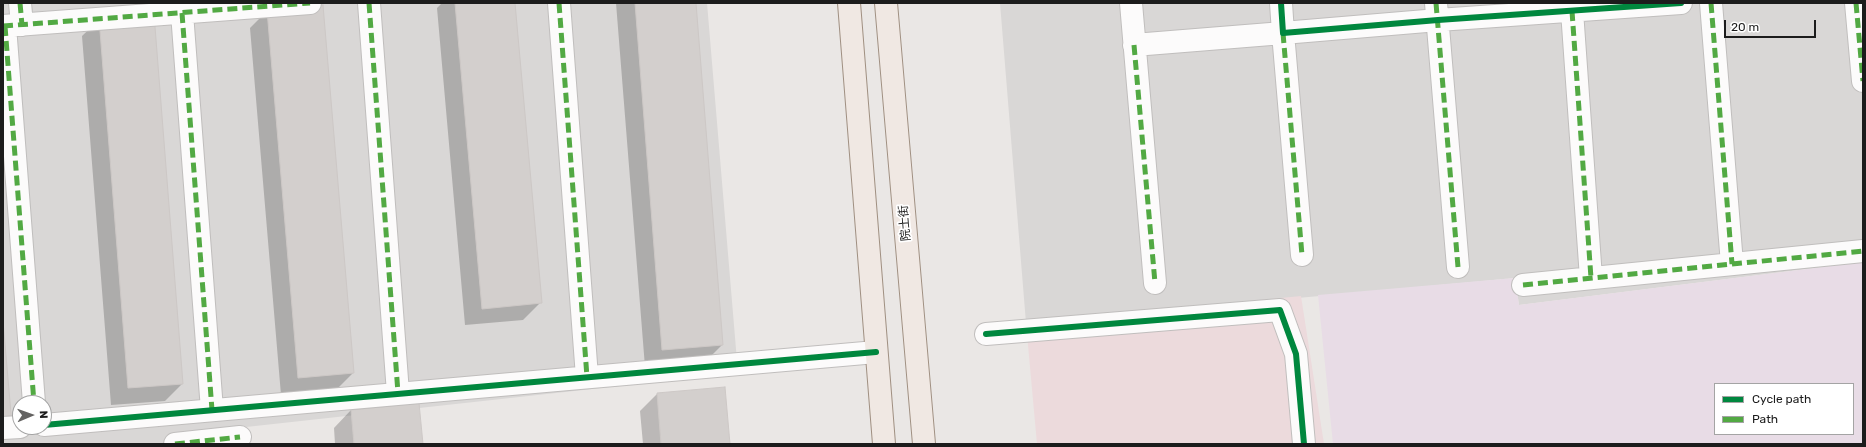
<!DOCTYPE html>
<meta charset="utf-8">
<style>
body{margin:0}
#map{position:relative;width:1866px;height:447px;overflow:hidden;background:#eae7e5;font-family:Rubik,sans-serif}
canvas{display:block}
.frame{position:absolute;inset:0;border:4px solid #1c1c1c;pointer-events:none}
.legend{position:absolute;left:1714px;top:383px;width:140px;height:52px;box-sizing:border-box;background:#fff;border:1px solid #a4a4a4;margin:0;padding:5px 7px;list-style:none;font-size:12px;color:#1c1c1c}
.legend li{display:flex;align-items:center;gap:8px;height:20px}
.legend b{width:20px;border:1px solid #a4a4a4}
.north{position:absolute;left:12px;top:395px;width:40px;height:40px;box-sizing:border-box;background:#fff;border:1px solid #a4a4a4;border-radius:50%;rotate:88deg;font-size:11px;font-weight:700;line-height:16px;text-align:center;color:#1c1c1c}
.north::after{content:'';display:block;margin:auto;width:14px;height:18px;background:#646362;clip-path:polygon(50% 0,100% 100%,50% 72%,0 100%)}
.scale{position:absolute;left:1724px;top:20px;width:92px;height:18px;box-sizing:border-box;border:2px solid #1c1c1c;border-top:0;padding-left:5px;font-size:12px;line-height:14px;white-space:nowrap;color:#1c1c1c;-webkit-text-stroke:3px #fff;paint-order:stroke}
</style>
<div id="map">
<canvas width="1866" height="447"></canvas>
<div class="frame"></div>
<ul class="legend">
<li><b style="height:5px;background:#00873e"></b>Cycle path</li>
<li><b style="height:5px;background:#52a943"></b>Path</li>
</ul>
<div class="north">N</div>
<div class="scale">20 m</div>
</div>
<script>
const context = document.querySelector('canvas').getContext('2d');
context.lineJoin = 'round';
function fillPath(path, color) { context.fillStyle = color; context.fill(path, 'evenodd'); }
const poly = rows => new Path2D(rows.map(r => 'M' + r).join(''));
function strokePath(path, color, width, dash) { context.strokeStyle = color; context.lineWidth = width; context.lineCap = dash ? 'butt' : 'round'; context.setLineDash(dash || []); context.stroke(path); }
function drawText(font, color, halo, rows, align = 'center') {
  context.font = font + ' Rubik,"Noto Sans SC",sans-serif'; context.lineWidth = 3.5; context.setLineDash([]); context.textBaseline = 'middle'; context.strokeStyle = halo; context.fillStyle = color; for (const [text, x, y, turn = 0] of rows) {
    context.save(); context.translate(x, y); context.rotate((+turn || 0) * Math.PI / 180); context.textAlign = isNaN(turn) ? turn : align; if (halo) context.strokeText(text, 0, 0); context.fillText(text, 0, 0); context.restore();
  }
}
const residential = poly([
 [3,3,707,3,738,373,237,428,238,444,3,444],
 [20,403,44,403,44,427,20,427],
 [1000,3,1863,3,1863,262,1519,305,1515,278,1026,323]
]);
const commercial = poly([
 [1301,296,1324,444,1037,444,1026,323]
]);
const industrial = poly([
 [1863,262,1863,444,1333,444,1318,295,1515,278,1519,305],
 [1715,384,1853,384,1853,434,1715,434]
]);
const shadow = poly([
 [442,3,514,3,540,303,523,320,465,325,437,8],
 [616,3,695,3,722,345,705,362,645,367],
 [267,11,353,373,336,390,281,395,250,28],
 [100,19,182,384,165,401,111,405,82,36],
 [724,388,729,444,643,444,640,411,657,394],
 [418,404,422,444,335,444,334,428,351,410]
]);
const building = poly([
 [455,3,515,3,542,303,482,309,455,3],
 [635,3,696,3,723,345,662,350,635,3],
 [323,5,354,373,298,378,267,10,323,5],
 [154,14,183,384,128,388,99,18,154,14],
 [3,321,12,425,3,425,3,321],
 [725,387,730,444,661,444,657,393,725,387],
 [419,403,423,444,354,444,351,410,419,403]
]);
const minor = poly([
 [20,3,22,25],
 [369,3,398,393],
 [559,3,587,377],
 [1131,3,1155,283],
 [1281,3,1283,33,1438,20,1681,3],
 [1436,3,1458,267],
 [1711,3,1732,264],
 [1856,3,1863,81],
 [1572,11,1591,278],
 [182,13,212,410],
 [3,26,310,3],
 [5,26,34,403],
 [1134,45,1283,33,1302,255],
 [1523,285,1863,251],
 [986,334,1280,310,1296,354,1304,444],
 [44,425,876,352],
 [3,428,20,427],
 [175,444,240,437]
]);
const major = poly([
 [849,3,884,444],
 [886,3,924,444]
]);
const quiet = poly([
 [20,3,22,25],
 [369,3,398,393],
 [559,3,587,377],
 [1436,3,1458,267],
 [1711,3,1732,264],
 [1856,3,1863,81],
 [1572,11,1591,278],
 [182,13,212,410],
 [3,26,310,3],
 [5,26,34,403],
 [1283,33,1302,255],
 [1134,45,1155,283],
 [1523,285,1863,251],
 [175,444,240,437]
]);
const cycleway = poly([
 [1281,3,1283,33,1438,20,1681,3],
 [986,334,1280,310,1296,354,1304,444],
 [44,425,876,352]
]);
const streetNames = [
 ["院士街",905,223,-95]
];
fillPath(residential, '#d9d7d6');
fillPath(commercial, '#ecdadc');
fillPath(industrial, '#e8dce6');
fillPath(shadow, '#0003');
fillPath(building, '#d3cfcd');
strokePath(building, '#cdc8c6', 1);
strokePath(minor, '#c0bebd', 24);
strokePath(major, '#a09082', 24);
strokePath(minor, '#fcfbfb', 22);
strokePath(major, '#f0e8e3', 22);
strokePath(quiet, '#52a943', 5, [10, 5]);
strokePath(cycleway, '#00873e', 6);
drawText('12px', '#1c1c1c', '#fff', streetNames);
</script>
